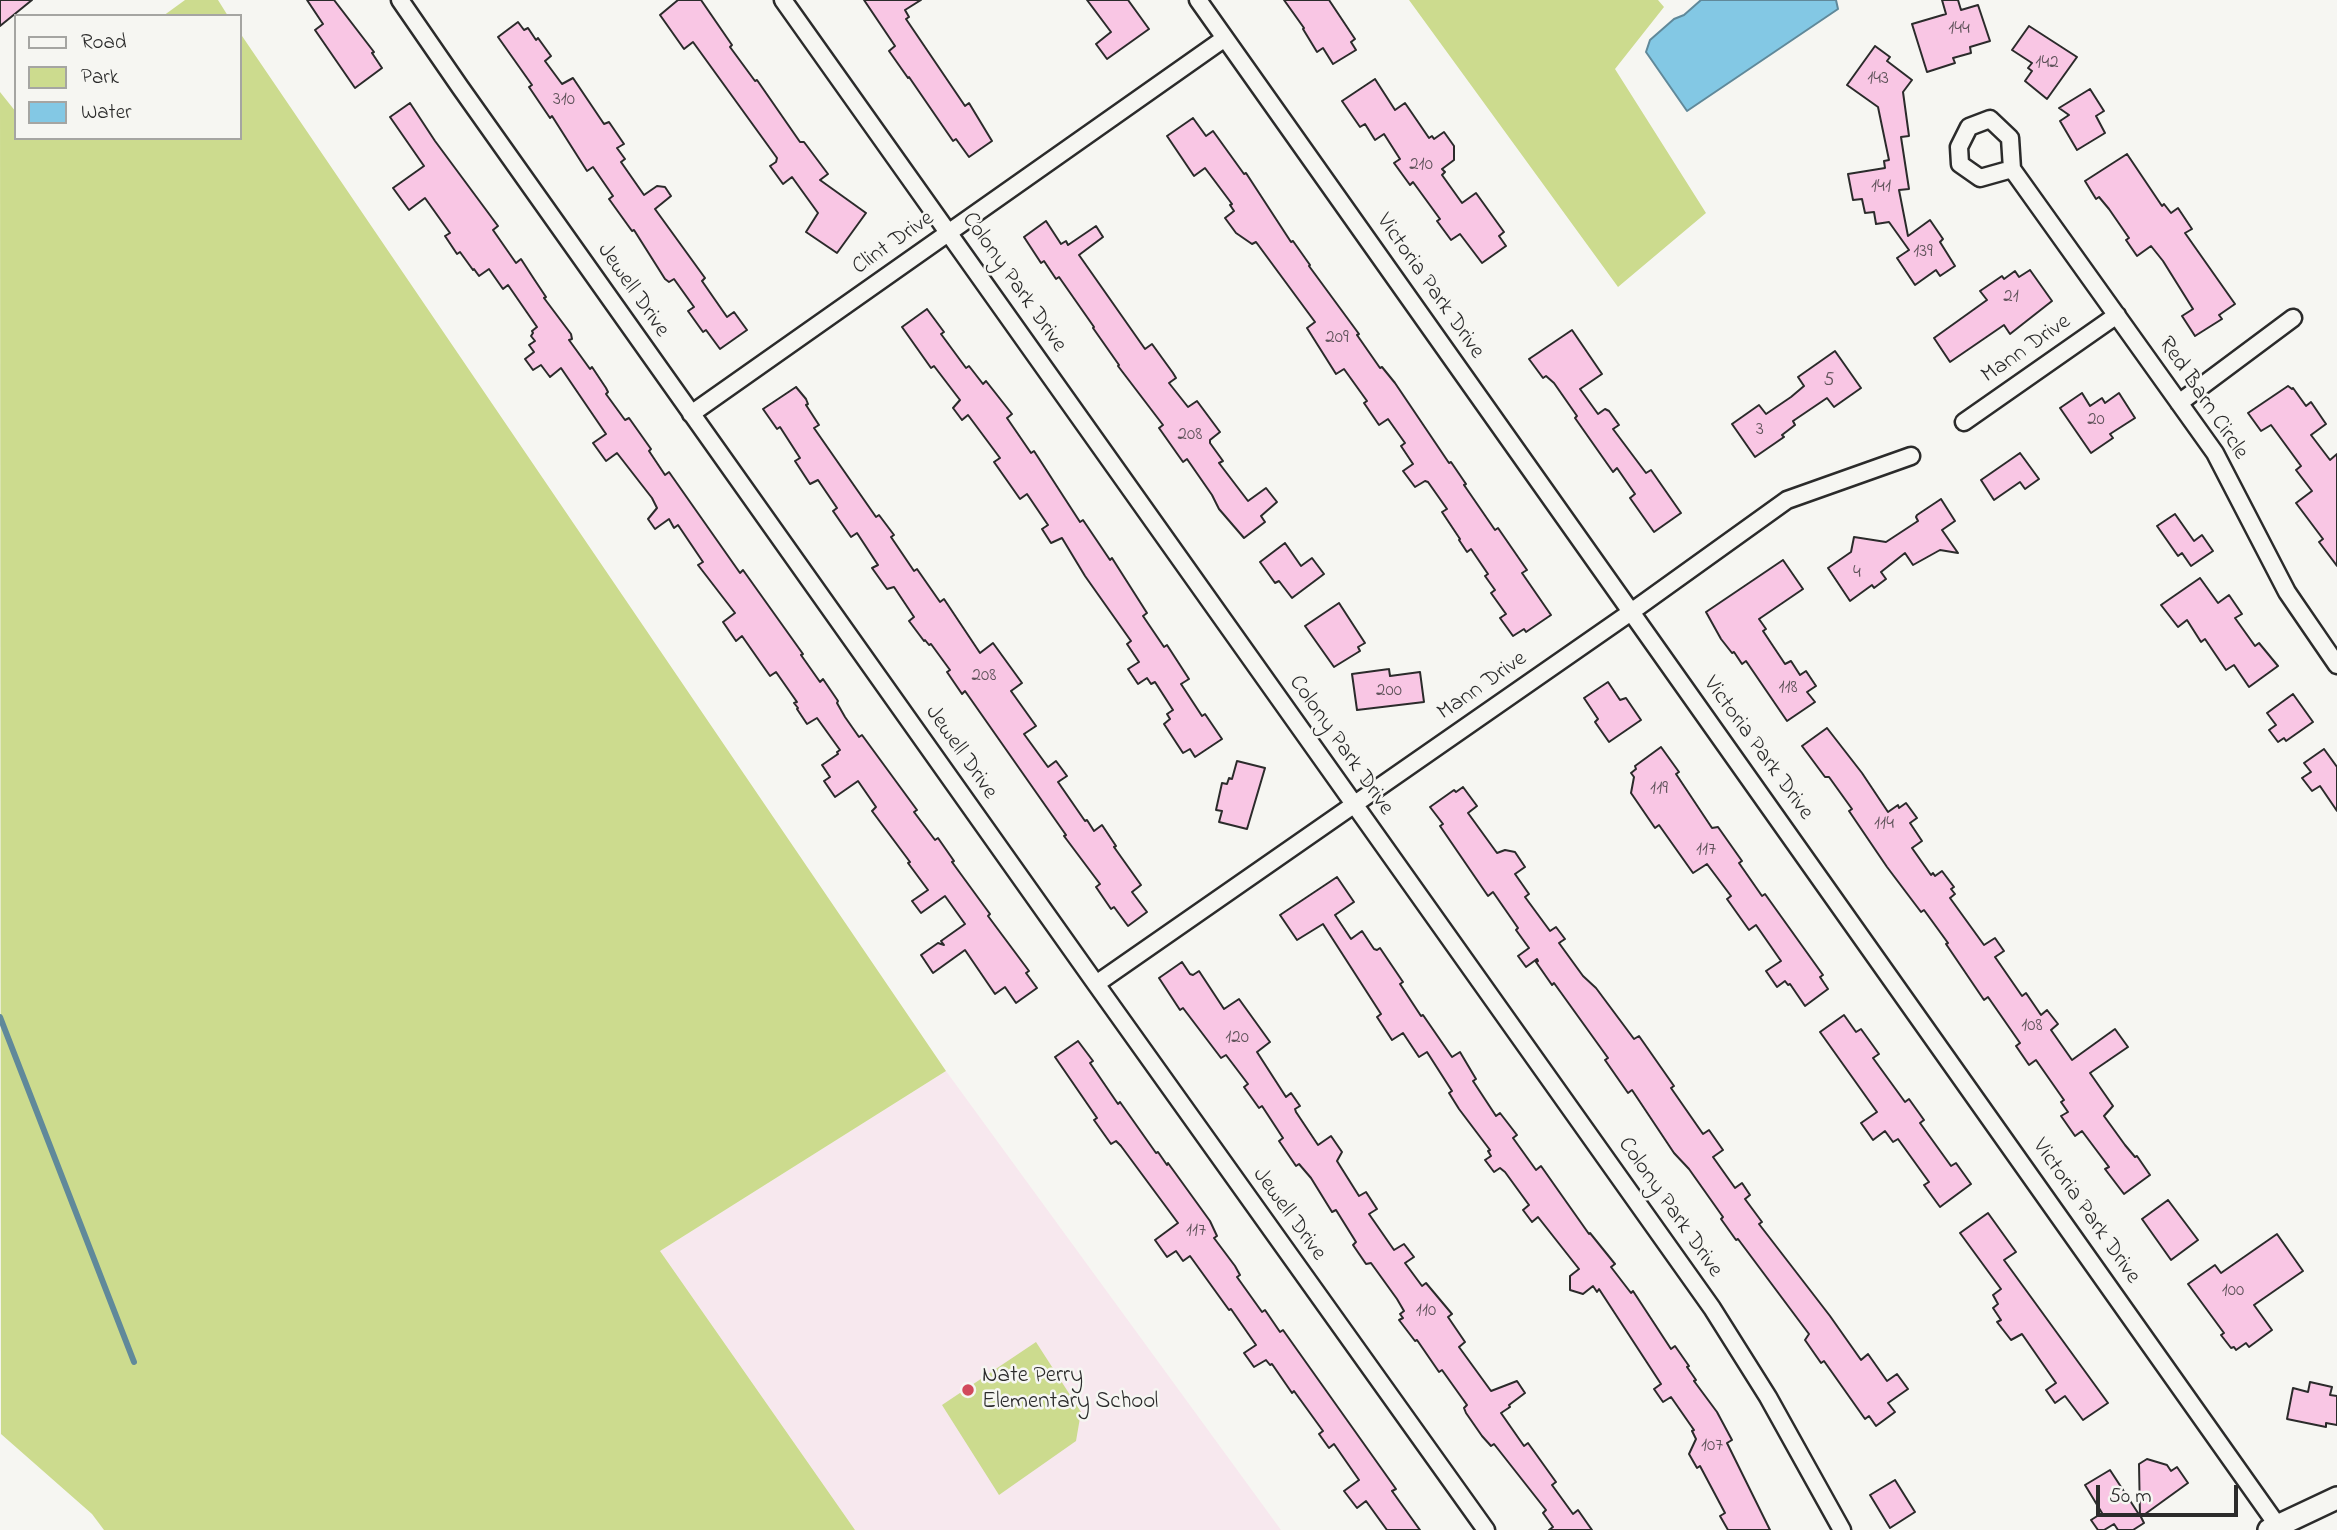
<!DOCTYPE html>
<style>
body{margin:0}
#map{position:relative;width:2337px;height:1530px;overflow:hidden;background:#f6f6f2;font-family:"Indie Flower",sans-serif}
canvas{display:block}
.legend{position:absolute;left:14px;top:14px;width:228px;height:126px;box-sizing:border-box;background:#f6f6f2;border:2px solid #a5a5a2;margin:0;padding:9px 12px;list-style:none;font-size:21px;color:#2b2b2b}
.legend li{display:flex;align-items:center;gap:14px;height:35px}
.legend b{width:35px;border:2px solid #a5a5a2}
.scale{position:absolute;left:2096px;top:1485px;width:142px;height:32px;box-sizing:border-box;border:4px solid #2b2b2b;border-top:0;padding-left:9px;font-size:21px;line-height:24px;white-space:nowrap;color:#2b2b2b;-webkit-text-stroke:5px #f6f6f2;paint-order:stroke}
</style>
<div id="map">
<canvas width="2337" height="1530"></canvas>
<ul class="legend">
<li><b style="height:9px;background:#f6f6f2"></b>Road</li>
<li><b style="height:19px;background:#ccdb8e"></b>Park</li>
<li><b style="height:19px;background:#83c8e4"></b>Water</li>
</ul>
<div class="scale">50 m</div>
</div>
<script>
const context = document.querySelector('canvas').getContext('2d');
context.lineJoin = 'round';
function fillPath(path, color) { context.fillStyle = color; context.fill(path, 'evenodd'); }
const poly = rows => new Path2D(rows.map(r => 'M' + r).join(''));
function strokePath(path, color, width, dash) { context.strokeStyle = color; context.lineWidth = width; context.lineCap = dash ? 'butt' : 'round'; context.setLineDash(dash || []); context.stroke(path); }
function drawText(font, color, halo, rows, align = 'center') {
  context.font = font + ' "Indie Flower",sans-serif'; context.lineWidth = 5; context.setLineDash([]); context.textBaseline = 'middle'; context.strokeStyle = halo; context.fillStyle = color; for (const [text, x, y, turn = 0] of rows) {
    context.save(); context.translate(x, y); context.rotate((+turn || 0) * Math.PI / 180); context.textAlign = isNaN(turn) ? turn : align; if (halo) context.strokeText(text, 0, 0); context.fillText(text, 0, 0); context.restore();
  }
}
const built = poly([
 [946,1071,1281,1530,855,1530,660,1251]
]);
const green = poly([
 [185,0,218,0,228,16,163,16],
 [1409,0,1658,0,1664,7,1615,69,1706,213,1618,287],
 [240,33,946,1071,660,1251,855,1530,104,1530,92,1514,1,1434,0,92,16,112,16,138,240,138],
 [1036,1342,1081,1412,1076,1441,999,1495,942,1405]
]);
const water = poly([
 [1701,0,1836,0,1838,9,1687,111,1646,52,1650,40,1674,19,1684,15,1701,0]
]);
const stream = poly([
 [0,1017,134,1362]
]);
const building = poly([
 [0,0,32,0,0,26,0,0],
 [307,0,334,0,374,52,372,53,382,68,355,88,315,30,323,24,307,0],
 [678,0,701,0,732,45,730,47,755,81,757,80,800,142,804,142,828,174,820,180,866,213,837,253,806,232,818,213,792,177,783,184,770,166,776,162,777,158,693,42,684,49,660,15,678,0],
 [864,0,921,0,905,10,909,17,906,19,965,106,969,103,992,141,969,157,956,139,953,141,909,77,908,78,889,51,895,46,864,0],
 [1087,0,1128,0,1149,29,1107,59,1096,44,1111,32,1087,0],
 [1284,0,1329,0,1355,39,1351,42,1356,50,1333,64,1323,48,1317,52,1303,29,1304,28,1284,0],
 [1942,0,1958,0,1961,10,1978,5,1990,41,1970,47,1971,53,1953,58,1955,63,1927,72,1912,24,1946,14,1942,0],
 [518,22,524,30,528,28,536,40,538,38,551,56,545,61,562,84,573,78,604,124,609,122,624,144,617,148,625,159,621,162,644,195,657,186,665,187,671,196,655,209,705,278,702,281,727,317,734,312,747,330,720,349,706,330,703,332,688,311,694,307,674,279,669,282,665,279,634,230,632,231,609,199,613,196,593,167,587,171,552,116,550,118,529,87,532,85,498,37,518,22],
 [2029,26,2077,57,2047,99,2025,81,2032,71,2028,68,2032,63,2012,50,2029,26],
 [1875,46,1890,57,1887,61,1912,80,1903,92,1909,136,1901,137,1909,189,1899,190,1908,236,1930,220,1943,239,1940,242,1955,266,1940,276,1936,270,1915,285,1897,258,1909,250,1889,222,1876,224,1874,212,1865,213,1862,199,1853,200,1848,174,1885,168,1884,161,1889,160,1878,107,1847,85,1875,46],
 [1375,79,1395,110,1405,103,1429,138,1432,136,1434,139,1444,132,1454,146,1454,160,1442,169,1445,172,1442,175,1462,203,1476,193,1504,232,1499,236,1506,246,1482,263,1460,234,1451,240,1437,221,1440,219,1413,182,1410,185,1394,163,1400,159,1384,134,1375,140,1365,124,1360,127,1342,101,1375,79],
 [2090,89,2104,111,2096,116,2105,133,2077,150,2060,121,2069,115,2059,108,2090,89],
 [410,103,435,141,498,226,493,230,516,263,521,259,534,279,546,297,544,298,571,334,572,339,569,340,590,369,592,367,606,388,608,392,606,394,625,420,629,418,651,449,649,451,665,475,669,472,740,573,743,570,803,654,801,655,820,682,823,679,838,701,837,703,845,717,859,737,862,735,917,810,914,812,935,840,938,838,954,861,952,862,990,914,988,916,1029,971,1026,973,1037,988,1016,1003,1005,987,995,994,965,950,933,973,921,955,938,943,944,945,941,941,965,924,945,896,921,913,912,901,928,890,908,863,910,862,872,811,876,807,858,781,835,797,824,781,830,777,822,765,838,754,837,752,840,750,817,718,807,724,797,709,798,708,794,703,797,702,776,672,770,676,742,636,736,641,723,622,735,613,698,565,703,562,678,525,674,528,669,519,655,529,648,519,657,508,652,498,617,453,606,461,593,443,606,434,561,368,550,377,541,365,533,370,525,359,534,352,529,345,535,341,531,336,533,333,532,331,537,327,508,285,503,289,489,269,479,276,474,269,473,270,460,252,457,254,445,236,450,233,425,198,409,210,393,188,424,166,390,117,410,103],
 [1193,118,1206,136,1213,131,1244,174,1246,173,1291,242,1293,241,1310,265,1309,266,1359,334,1357,335,1380,368,1382,367,1395,383,1449,463,1451,462,1466,484,1464,485,1495,530,1498,528,1527,570,1522,573,1551,615,1526,632,1524,629,1513,636,1500,618,1506,614,1491,593,1495,590,1485,576,1488,574,1471,549,1467,552,1459,540,1460,539,1442,512,1447,509,1428,482,1425,481,1415,487,1403,471,1413,464,1401,446,1405,443,1388,419,1379,425,1364,403,1367,401,1344,369,1336,374,1307,328,1315,322,1256,242,1252,244,1236,233,1225,218,1234,211,1230,205,1232,204,1205,168,1194,176,1167,136,1193,118],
 [2127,154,2162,206,2164,204,2171,213,2178,208,2192,229,2185,233,2235,304,2219,315,2222,319,2195,336,2182,316,2193,309,2163,261,2151,246,2137,256,2126,240,2129,238,2109,209,2099,197,2096,199,2085,181,2127,154],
 [1046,221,1061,244,1066,241,1068,245,1096,226,1103,237,1079,255,1145,349,1152,344,1173,373,1176,378,1169,383,1188,407,1197,401,1220,432,1210,440,1210,443,1223,461,1219,463,1248,501,1266,488,1277,502,1261,516,1265,522,1244,538,1219,509,1212,495,1187,459,1183,462,1159,428,1163,425,1118,366,1119,365,1093,328,1094,327,1059,277,1056,279,1044,261,1041,263,1024,237,1046,221],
 [2030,270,2052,301,2010,334,2004,325,1950,362,1934,338,1987,300,1980,291,2002,276,2004,279,2015,271,2019,277,2030,270],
 [927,309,944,332,941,334,966,368,969,366,983,384,986,381,1012,414,1007,418,1031,453,1034,451,1080,522,1083,520,1110,560,1112,558,1147,613,1143,616,1164,647,1167,645,1189,679,1181,684,1202,716,1205,714,1222,739,1195,757,1190,749,1183,753,1164,724,1170,719,1167,714,1173,710,1155,682,1151,684,1147,678,1138,684,1128,669,1139,662,1127,644,1131,641,1085,576,1062,538,1051,543,1042,529,1048,525,1027,494,1020,499,994,462,1000,458,968,415,962,420,953,408,960,400,934,366,931,368,902,327,927,309],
 [1572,330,1602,374,1580,389,1598,414,1605,409,1609,411,1619,425,1613,429,1646,473,1651,470,1681,513,1654,532,1630,498,1635,494,1617,468,1613,472,1575,418,1577,416,1554,383,1546,376,1543,378,1529,359,1572,330],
 [1835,351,1861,388,1834,407,1827,398,1793,421,1795,425,1782,435,1784,437,1755,457,1732,424,1759,405,1766,414,1791,397,1804,386,1798,377,1835,351],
 [2288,386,2292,389,2293,388,2306,406,2311,402,2326,424,2311,435,2330,460,2337,454,2337,566,2319,542,2323,539,2296,503,2312,491,2296,470,2301,466,2271,425,2261,431,2248,413,2288,386],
 [796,387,806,399,808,404,806,405,819,425,814,428,876,517,879,515,894,535,891,537,914,571,917,569,940,602,944,599,980,653,993,643,1022,683,1011,691,1036,726,1024,734,1048,767,1056,761,1067,776,1058,782,1085,821,1087,820,1094,831,1102,825,1116,846,1114,847,1141,885,1132,892,1147,912,1128,926,1114,907,1111,909,1096,887,1100,884,1064,836,1066,835,965,691,962,694,947,672,950,670,931,644,929,645,925,640,924,641,909,621,914,617,894,587,887,589,872,568,878,565,857,533,851,537,833,511,837,508,818,480,810,484,795,461,800,458,780,427,777,429,763,409,796,387],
 [2082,393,2090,406,2102,398,2105,403,2119,393,2135,418,2110,434,2113,438,2091,453,2060,408,2082,393],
 [2020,453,2039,479,2025,489,2020,482,1994,500,1981,480,2020,453],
 [1941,499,1955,521,1942,530,1958,553,1940,550,1913,565,1905,553,1881,572,1886,579,1874,588,1872,585,1850,601,1828,568,1851,552,1854,537,1886,542,1918,521,1916,517,1917,515,1941,499],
 [2175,514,2194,541,2202,535,2213,551,2191,566,2182,553,2178,556,2157,526,2175,514],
 [1285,543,1301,566,1312,558,1324,574,1292,598,1279,581,1275,583,1260,562,1285,543],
 [1783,560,1803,589,1759,619,1766,629,1763,631,1785,664,1791,661,1800,675,1806,671,1816,686,1807,692,1815,702,1787,721,1746,661,1742,664,1734,652,1732,653,1721,639,1706,612,1783,560],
 [2200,578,2218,603,2229,595,2242,614,2235,618,2255,646,2259,643,2278,666,2249,687,2234,665,2226,670,2205,639,2201,642,2187,620,2178,627,2161,605,2200,578],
 [1339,603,1365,643,1358,647,1360,651,1334,667,1305,626,1339,603],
 [1389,669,1390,676,1420,672,1424,702,1357,710,1352,674,1389,669],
 [1608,682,1620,700,1626,698,1641,720,1609,742,1595,722,1598,719,1584,698,1608,682],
 [2293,694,2313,722,2286,741,2284,738,2278,742,2269,730,2276,725,2267,713,2293,694],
 [1827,728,1862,773,1888,812,1898,805,1899,808,1906,803,1917,818,1910,823,1922,841,1912,848,1931,875,1933,873,1935,876,1942,871,1954,887,1951,889,1955,894,1950,898,1984,945,1995,938,2004,951,1995,957,2022,996,2026,993,2041,1015,2047,1010,2058,1024,2051,1030,2072,1060,2115,1029,2128,1047,2090,1073,2113,1106,2104,1116,2125,1145,2135,1157,2137,1156,2150,1175,2124,1194,2105,1169,2109,1167,2082,1131,2075,1136,2061,1116,2068,1112,2061,1102,2064,1100,2036,1060,2029,1065,2016,1046,2020,1043,1988,997,1984,1000,1946,944,1948,943,1924,910,1921,912,1887,867,1849,811,1852,809,1829,777,1825,777,1802,746,1827,728],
 [1661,747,1679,772,1676,774,1712,828,1718,827,1742,861,1739,863,1762,896,1765,894,1823,975,1820,977,1828,989,1805,1006,1790,984,1788,985,1785,981,1777,987,1766,971,1781,961,1756,925,1749,930,1727,899,1731,896,1707,864,1693,873,1659,825,1655,828,1631,793,1634,777,1631,773,1636,769,1635,766,1661,747],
 [2324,749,2337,767,2337,811,2320,786,2312,791,2302,778,2311,772,2304,763,2324,749],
 [1237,761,1265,768,1247,829,1219,822,1222,811,1216,810,1222,783,1227,784,1229,778,1232,779,1237,761],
 [1463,787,1477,806,1468,813,1497,853,1505,850,1515,852,1525,867,1515,874,1529,894,1525,897,1550,931,1556,927,1565,939,1559,943,1583,976,1596,988,1634,1039,1639,1036,1674,1086,1671,1088,1703,1134,1709,1130,1723,1150,1713,1157,1735,1188,1742,1183,1750,1195,1745,1199,1762,1222,1759,1224,1830,1316,1861,1360,1868,1354,1887,1381,1897,1374,1908,1389,1888,1403,1895,1412,1876,1426,1869,1416,1865,1419,1824,1361,1821,1363,1805,1340,1809,1334,1738,1239,1736,1240,1721,1219,1723,1217,1689,1169,1674,1153,1632,1090,1628,1093,1605,1060,1608,1058,1554,983,1552,985,1536,962,1538,961,1537,959,1526,967,1518,956,1529,948,1516,930,1518,928,1493,892,1488,896,1440,826,1443,824,1430,807,1454,790,1456,792,1463,787],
 [1337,877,1354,902,1335,915,1351,939,1362,931,1374,949,1377,950,1380,948,1403,982,1400,984,1421,1016,1423,1015,1452,1057,1460,1052,1476,1079,1473,1081,1496,1116,1500,1113,1517,1135,1513,1138,1536,1170,1541,1166,1589,1234,1590,1233,1615,1264,1611,1267,1631,1293,1633,1291,1671,1349,1675,1346,1689,1366,1687,1367,1696,1380,1694,1381,1717,1412,1732,1440,1727,1443,1770,1530,1728,1530,1720,1516,1725,1513,1700,1466,1697,1468,1689,1454,1696,1439,1692,1431,1694,1430,1671,1397,1663,1402,1654,1389,1661,1384,1599,1289,1597,1292,1593,1286,1583,1294,1570,1290,1570,1276,1579,1269,1538,1217,1532,1222,1523,1210,1529,1205,1505,1172,1500,1168,1494,1172,1485,1160,1491,1156,1488,1151,1490,1150,1459,1109,1449,1093,1452,1091,1427,1052,1419,1057,1403,1033,1392,1040,1377,1017,1381,1014,1323,924,1297,940,1280,915,1337,877],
 [1182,962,1190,974,1193,975,1199,971,1224,1009,1239,999,1270,1042,1257,1052,1286,1097,1291,1093,1300,1106,1295,1109,1296,1112,1318,1145,1331,1136,1342,1152,1337,1161,1359,1196,1366,1192,1377,1209,1369,1214,1394,1250,1404,1244,1414,1257,1405,1263,1422,1286,1426,1283,1452,1314,1448,1317,1465,1342,1459,1347,1491,1391,1517,1381,1525,1393,1509,1405,1510,1407,1501,1413,1524,1446,1528,1443,1556,1482,1552,1485,1573,1514,1578,1510,1592,1530,1549,1530,1553,1527,1543,1513,1546,1510,1494,1444,1491,1446,1482,1436,1466,1413,1464,1408,1467,1405,1442,1370,1439,1372,1417,1340,1415,1341,1399,1320,1403,1318,1400,1314,1404,1311,1397,1299,1371,1263,1366,1264,1353,1245,1356,1242,1336,1210,1332,1212,1311,1178,1299,1164,1296,1166,1279,1141,1283,1138,1262,1106,1259,1108,1244,1087,1248,1084,1226,1055,1221,1058,1183,1008,1180,1010,1159,978,1182,962],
 [1844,1015,1856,1032,1861,1029,1879,1054,1873,1058,1905,1102,1909,1099,1924,1120,1920,1123,1951,1166,1956,1163,1971,1184,1940,1207,1924,1185,1929,1182,1898,1139,1893,1142,1885,1131,1873,1140,1861,1123,1877,1112,1820,1032,1844,1015],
 [1078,1041,1093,1061,1090,1063,1118,1104,1120,1102,1156,1153,1158,1152,1167,1165,1168,1163,1210,1221,1217,1236,1214,1238,1235,1266,1240,1275,1237,1277,1262,1312,1265,1310,1280,1332,1283,1330,1396,1489,1392,1491,1420,1530,1387,1530,1366,1501,1357,1508,1344,1491,1359,1480,1334,1444,1329,1448,1319,1434,1323,1431,1294,1391,1292,1393,1272,1364,1270,1365,1266,1360,1254,1367,1244,1353,1256,1345,1231,1309,1229,1310,1190,1256,1183,1261,1176,1251,1167,1257,1155,1240,1178,1223,1121,1146,1116,1141,1111,1144,1094,1120,1097,1118,1055,1057,1078,1041],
 [2168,1200,2198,1240,2171,1260,2142,1219,2168,1200],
 [1988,1213,2016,1252,2004,1260,2108,1403,2083,1420,2065,1396,2055,1403,2046,1390,2056,1383,2022,1334,2011,1340,1997,1322,2001,1320,1993,1308,1998,1304,1993,1295,2001,1289,1960,1233,1988,1213],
 [2277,1234,2303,1271,2254,1305,2272,1330,2249,1347,2246,1343,2236,1350,2234,1347,2231,1348,2221,1335,2224,1333,2188,1284,2215,1265,2221,1273,2277,1234],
 [2310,1382,2332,1387,2330,1395,2337,1396,2337,1425,2326,1423,2326,1427,2287,1419,2293,1388,2308,1392,2310,1382],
 [2147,1459,2167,1465,2171,1471,2177,1467,2188,1483,2141,1517,2144,1523,2133,1530,2118,1530,2114,1524,2104,1530,2098,1530,2091,1520,2102,1513,2085,1485,2110,1470,2140,1516,2139,1464,2147,1459],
 [1895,1480,1915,1512,1890,1528,1870,1495,1895,1480]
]);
const minor = poly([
 [400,0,460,87,1096,984,1486,1530],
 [783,0,1712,1308,1768,1397,1842,1530],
 [1198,0,2278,1526],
 [2012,169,1980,178,1960,164,1959,147,1969,127,1990,119,2010,138,2012,169,2215,453,2287,592,2337,665],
 [2179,403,2293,318],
 [691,414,1225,38],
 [1964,422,2117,315],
 [1096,984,1631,612,1787,500,1911,456]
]);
const tertiary = poly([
 [2269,1530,2337,1498]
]);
const markers = [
 [968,1390,7,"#d1495b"]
];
const numberNames = [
 ["144",1959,30],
 ["142",2047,64],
 ["143",1878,80],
 ["310",564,101],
 ["210",1421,166],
 ["141",1881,188],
 ["139",1923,253],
 ["21",2011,298],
 ["209",1337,339],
 ["5",1829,382],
 ["20",2096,421],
 ["3",1760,431],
 ["208",1190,436],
 ["4",1857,574],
 ["208",984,677],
 ["118",1788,689],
 ["200",1389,692],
 ["119",1659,790],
 ["114",1884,825],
 ["117",1706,851],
 ["108",2032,1027],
 ["120",1237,1039],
 ["117",1196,1232],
 ["100",2233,1292],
 ["110",1426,1312],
 ["107",1712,1447]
];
const streetNames = [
 ["Clint Drive",894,244,-35],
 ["Colony Park Drive",1013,283,55],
 ["Victoria Park Drive",1429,287,55],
 ["Jewell Drive",632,291,55],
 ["Mann Drive",2027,350,-35],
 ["Red Barn Circle",2202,399,56],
 ["Mann Drive",1483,687,-35],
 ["Colony Park Drive",1340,746,55],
 ["Victoria Park Drive",1757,749,54],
 ["Jewell Drive",960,753,55],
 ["Colony Park Drive",1669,1208,55],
 ["Victoria Park Drive",2085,1212,55],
 ["Jewell Drive",1288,1215,54]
];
const poiNames = [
 ["Nate Perry",982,1377],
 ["Elementary School",982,1403]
];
fillPath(built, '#f7e8ee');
fillPath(green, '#ccdb8e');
fillPath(water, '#83c8e4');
strokePath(water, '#60899a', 2);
strokePath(stream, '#60899a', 6);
fillPath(building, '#f9c6e4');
strokePath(building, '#2b2b2b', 2);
strokePath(minor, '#2b2b2b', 21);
strokePath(tertiary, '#2b2b2b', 26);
strokePath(minor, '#f6f6f2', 16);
strokePath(tertiary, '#f6f6f2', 21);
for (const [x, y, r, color] of markers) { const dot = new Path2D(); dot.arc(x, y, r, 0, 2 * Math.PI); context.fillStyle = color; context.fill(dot); strokePath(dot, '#f6f6f2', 2.5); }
drawText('19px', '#5e5259', null, numberNames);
drawText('23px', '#2b2b2b', '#f6f6f2', streetNames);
drawText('23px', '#2b2b2b', '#f6f6f2', poiNames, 'left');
</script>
